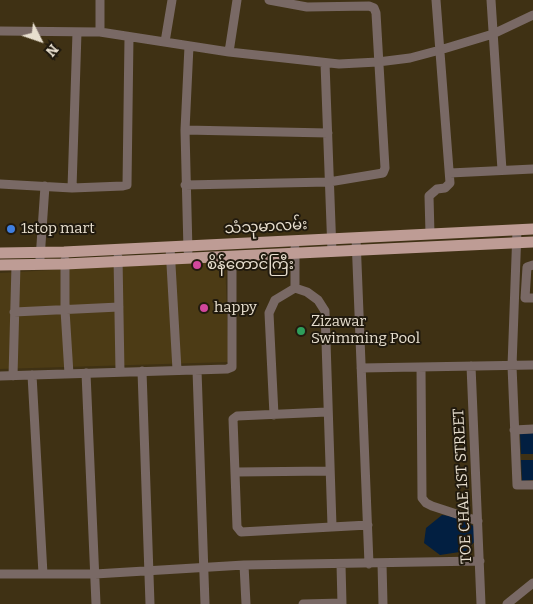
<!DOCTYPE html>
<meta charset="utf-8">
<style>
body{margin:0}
#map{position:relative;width:533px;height:604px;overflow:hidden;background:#3f3114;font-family:Bitter,serif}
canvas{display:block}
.north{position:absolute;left:15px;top:15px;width:50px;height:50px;-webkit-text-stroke:4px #211a0e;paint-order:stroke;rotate:131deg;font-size:14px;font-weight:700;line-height:20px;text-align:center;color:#e8dfcf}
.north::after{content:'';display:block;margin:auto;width:18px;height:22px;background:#e8dfcf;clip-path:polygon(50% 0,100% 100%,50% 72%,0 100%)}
</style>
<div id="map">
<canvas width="533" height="604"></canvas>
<div class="north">N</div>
</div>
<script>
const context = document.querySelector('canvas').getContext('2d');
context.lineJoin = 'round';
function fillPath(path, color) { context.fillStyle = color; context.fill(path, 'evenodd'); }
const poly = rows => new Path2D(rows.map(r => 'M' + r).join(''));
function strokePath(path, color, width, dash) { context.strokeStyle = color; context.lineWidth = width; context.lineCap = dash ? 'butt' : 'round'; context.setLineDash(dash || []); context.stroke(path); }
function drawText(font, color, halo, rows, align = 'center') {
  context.font = font + ' Bitter,"Noto Sans Myanmar",serif'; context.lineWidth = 4; context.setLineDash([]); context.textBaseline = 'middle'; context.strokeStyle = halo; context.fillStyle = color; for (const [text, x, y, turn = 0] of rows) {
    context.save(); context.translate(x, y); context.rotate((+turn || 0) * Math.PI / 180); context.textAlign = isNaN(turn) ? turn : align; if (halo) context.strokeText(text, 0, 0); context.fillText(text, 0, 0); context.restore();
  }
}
const built = poly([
 [225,260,229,362,0,369,0,273]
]);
const water = poly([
 [533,433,533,454,521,454,520,434],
 [521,460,533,460,533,480,522,481],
 [442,515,463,518,477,529,477,539,466,551,440,555,424,543,426,528]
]);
const minor = poly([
 [491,0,502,170],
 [0,31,100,32,229,52,339,64,378,62,410,58,440,50,493,34,533,15],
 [100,32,100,0],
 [165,42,172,0],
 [229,52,237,0],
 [325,63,332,252],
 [185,130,328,133],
 [450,173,533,169],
 [0,184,72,188,123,186,127,185,129,37],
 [185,185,329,182,383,173,385,168,376,13,374,8,369,6,307,7,269,0],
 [72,188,77,32],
 [517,230,512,366,517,485,533,485],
 [430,234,429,196,437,189,445,188,450,183,436,0],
 [356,238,369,564],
 [170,247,177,370],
 [295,248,295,288],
 [188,251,185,130,189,46],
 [118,257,120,372],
 [40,259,45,186],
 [65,260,65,310,69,374],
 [533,265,527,267,525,298,533,298],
 [14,312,119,307],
 [471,366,481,604],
 [421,367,422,498,426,503,432,506,478,521],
 [361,368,533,365],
 [197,370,205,604],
 [142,371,150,604],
 [86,373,96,604],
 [32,375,43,574],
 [0,376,227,369,232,367,232,256],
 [13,376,16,265],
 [327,412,237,416,233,419,237,527,241,532,368,525],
 [274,415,269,313,275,300,295,288,307,292,318,300,325,311,332,526],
 [514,430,533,429],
 [237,472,330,471],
 [382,563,383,604],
 [341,564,342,604],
 [244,565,246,604],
 [0,574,95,574,244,565,480,561],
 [303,604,342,603],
 [507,604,533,583]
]);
const major = poly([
 [0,253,64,252,533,229],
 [0,265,65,264,533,242]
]);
const markers = [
 [11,229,5,"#3f7fe0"],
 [197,265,5,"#d1479c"],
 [204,308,5,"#d1479c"],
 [301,331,5,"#2e9e5b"]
];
const streetNames = [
 ["သံသုမာလမ်း",266,227,-3],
 ["TOE CHAE 1ST STREET",463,486,-93]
];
const poiNames = [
 ["1stop mart",21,229],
 ["စိန်တောင်ကြီး",207,265],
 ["happy",214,308],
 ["Zizawar",311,322],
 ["Swimming Pool",311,339]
];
fillPath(built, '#4c3b15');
fillPath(water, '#021f41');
strokePath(minor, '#796965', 9);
strokePath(major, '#be9c95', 11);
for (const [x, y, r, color] of markers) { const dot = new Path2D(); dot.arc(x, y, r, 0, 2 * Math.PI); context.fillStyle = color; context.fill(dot); strokePath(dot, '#211a0e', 2); }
drawText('15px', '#e8dfcf', '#211a0e', streetNames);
drawText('15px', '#e8dfcf', '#211a0e', poiNames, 'left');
</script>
